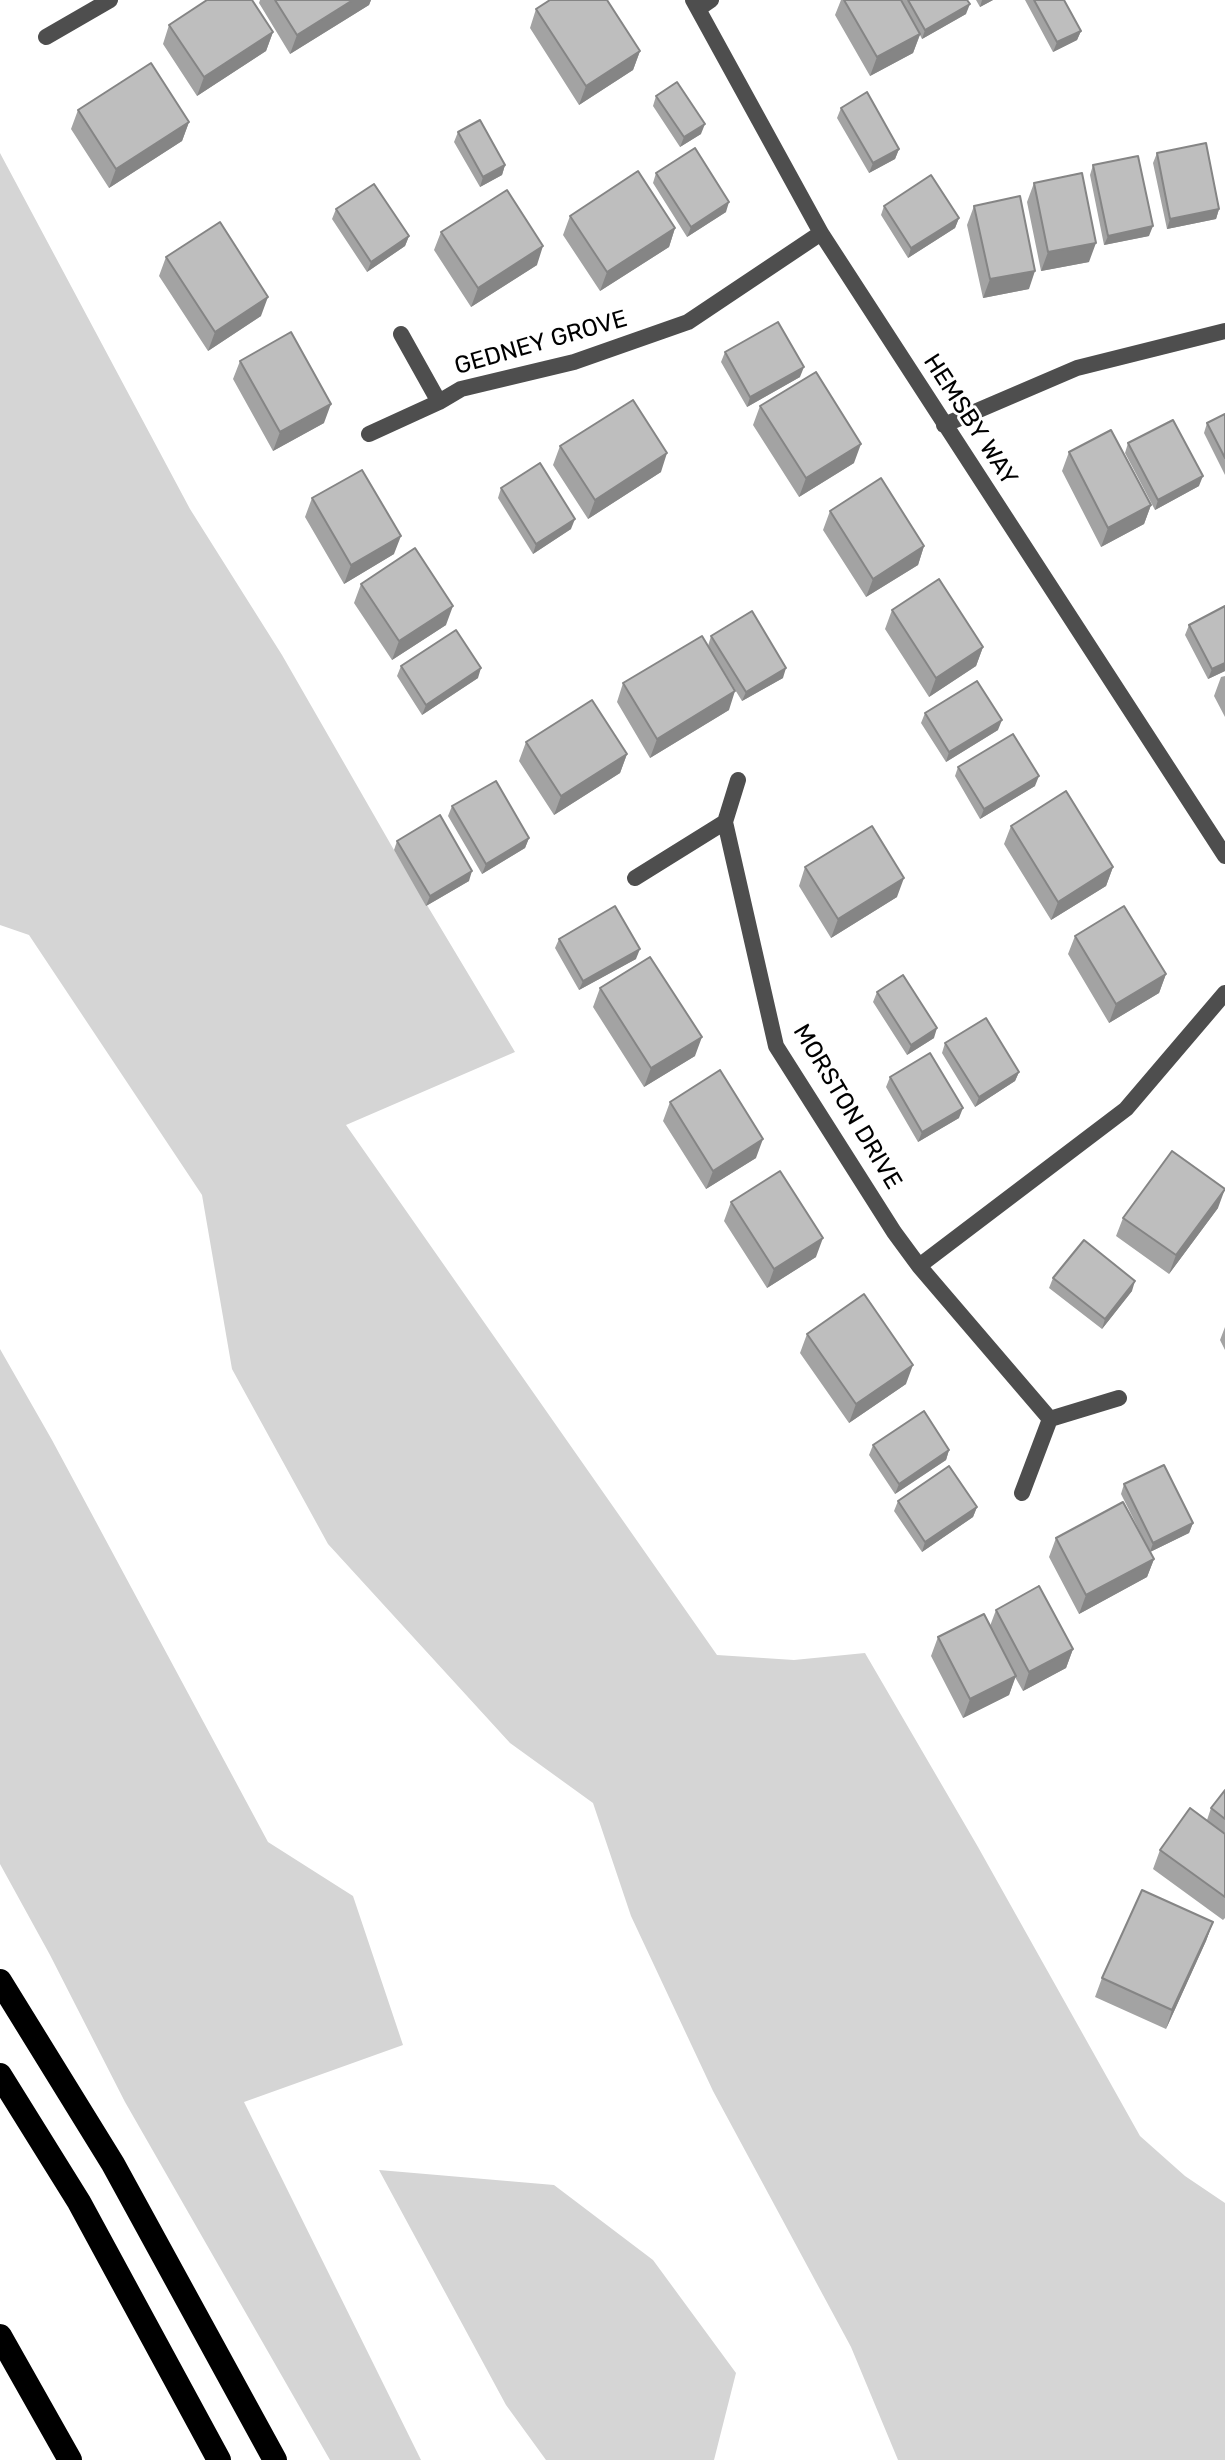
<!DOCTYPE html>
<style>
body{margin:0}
canvas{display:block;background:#fff}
</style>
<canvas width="1225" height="2460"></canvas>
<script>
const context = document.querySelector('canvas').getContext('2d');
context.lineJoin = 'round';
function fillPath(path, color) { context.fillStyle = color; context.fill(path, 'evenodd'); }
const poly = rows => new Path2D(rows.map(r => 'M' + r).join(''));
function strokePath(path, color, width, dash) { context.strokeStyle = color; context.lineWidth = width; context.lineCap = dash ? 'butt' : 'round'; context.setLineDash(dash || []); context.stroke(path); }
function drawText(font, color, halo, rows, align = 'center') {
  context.font = font + ' Rubik,sans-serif'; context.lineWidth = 6; context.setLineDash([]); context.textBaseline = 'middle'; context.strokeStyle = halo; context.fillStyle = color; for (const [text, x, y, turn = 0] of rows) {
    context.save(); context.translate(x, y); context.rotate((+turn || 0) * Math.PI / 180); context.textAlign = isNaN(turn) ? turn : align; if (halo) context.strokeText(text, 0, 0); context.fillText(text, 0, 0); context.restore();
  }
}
const green = poly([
 [0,153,190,509,282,655,394,850,515,1052,346,1125,717,1655,794,1660,865,1653,978,1847,1140,2136,1185,2176,1225,2203,1225,2460,898,2460,851,2347,713,2091,631,1916,593,1803,510,1743,328,1544,232,1369,202,1195,29,935,0,925],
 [0,1349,52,1440,268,1842,353,1896,403,2045,244,2102,421,2460,330,2460,125,2102,50,1955,0,1864],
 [379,2170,554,2185,653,2260,736,2373,714,2460,546,2460,506,2405]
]);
const minor = poly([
 [693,0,821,233,1225,856],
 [698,9,711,0],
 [46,37,110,0],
 [401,334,439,402],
 [944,425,1077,368,1225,331],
 [369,434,439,402,461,389,574,362,688,322,821,233],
 [738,780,725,822,776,1046,894,1232,919,1266,1050,1419,1119,1398],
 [635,878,725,822],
 [919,1266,1126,1109,1225,993],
 [1022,1493,1050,1419]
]);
const motorway = poly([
 [0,1981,113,2164,275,2460],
 [0,2075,79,2202,219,2460],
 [0,2336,70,2460]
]);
const wall = poly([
 [260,0,371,0,369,5,290,54,259,3],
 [841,0,967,0,966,14,922,39,920,35,913,53,870,76,835,15],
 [976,0,993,0,980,7],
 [1025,0,1064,0,1081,31,1077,40,1053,52],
 [536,9,640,51,633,70,579,105,530,28],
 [169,25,273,32,266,51,197,96,163,44],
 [656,96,701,134,680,147,653,106],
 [841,108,899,149,895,159,869,173,837,118],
 [78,110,189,122,182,141,109,188,71,129],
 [458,132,505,165,502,175,480,187,454,142],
 [1157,153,1219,209,1216,219,1167,229,1153,163],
 [1093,165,1149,236,1104,245,1090,175],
 [656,173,726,212,687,237,653,183],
 [1034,183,1089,262,1041,271,1027,202],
 [884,206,959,218,955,228,908,258,881,215],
 [974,206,1029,289,983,298,967,225],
 [336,209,409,236,405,246,367,272,332,219],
 [570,216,675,228,669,247,600,291,563,235],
 [441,232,537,265,471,307,434,250],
 [166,257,261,316,208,351,159,276],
 [725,352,800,377,747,407,721,362],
 [240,361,324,423,273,451,233,379],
 [760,406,854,463,799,497,753,425],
 [1225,414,1225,475,1204,433,1207,423],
 [1128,443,1199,486,1155,510,1125,453],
 [560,446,661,472,588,519,553,465],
 [1069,452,1151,505,1144,524,1101,547,1062,471],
 [501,488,571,529,533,554,498,498],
 [312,498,394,554,344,584,305,517],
 [830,511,924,546,918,565,866,597,823,530],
 [361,584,446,625,392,660,354,603],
 [1225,606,1225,671,1208,679,1185,635,1189,625],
 [892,610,983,647,976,666,929,697,885,629],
 [711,636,783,678,742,701,708,646],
 [401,666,478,678,422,715,397,676],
 [1225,676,1225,717,1214,696,1221,677],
 [623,683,729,710,650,758,617,702],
 [925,713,998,730,946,762,921,723],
 [526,742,627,754,620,773,554,815,519,761],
 [958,767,1035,786,980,819,955,776],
 [452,806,529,838,525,848,482,874,448,816],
 [1011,826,1113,867,1106,886,1051,920,1004,844],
 [397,841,469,881,426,906,394,850],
 [805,867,897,897,831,938,799,886],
 [1075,936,1166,974,1159,993,1109,1023,1068,954],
 [559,939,636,959,579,990,555,948],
 [600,988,695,1056,644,1087,593,1007],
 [877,992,934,1038,907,1055,873,1002],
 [945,1043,1019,1072,1015,1081,975,1107,942,1053],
 [890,1077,959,1118,918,1142,886,1087],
 [670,1102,756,1158,706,1189,663,1121],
 [731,1202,816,1257,767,1288,724,1221],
 [1218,1208,1169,1274,1116,1236,1123,1218],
 [1053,1278,1132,1291,1102,1329,1049,1288],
 [1225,1327,1225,1350,1220,1340],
 [807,1334,906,1384,849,1423,800,1353],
 [873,1445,949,1450,946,1460,895,1494,869,1455],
 [1124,1484,1193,1523,1189,1533,1150,1552,1154,1559,1147,1577,1079,1614,1049,1557,1056,1538,1143,1538,1121,1494],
 [898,1501,977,1507,973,1517,922,1552,894,1511],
 [996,1610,1073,1649,1066,1668,1023,1691,1015,1677,1009,1695,963,1718,931,1656,938,1637,990,1626],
 [1225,1790,1225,1918,1223,1920,1153,1869,1160,1850,1207,1820,1211,1808],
 [1213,1922,1206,1941,1166,2029,1095,1997,1102,1978]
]);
const shadedWall = poly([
 [353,0,371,0,369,5,290,54,297,35],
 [982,0,993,0,980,7],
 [970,4,966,14,922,39,925,30],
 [1081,31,1077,40,1053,52,1057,42],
 [273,32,266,51,197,96,204,77],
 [920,34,913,53,870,76,877,57],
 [640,51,633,70,579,105,586,86],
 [189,122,182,141,109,188,116,169],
 [705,124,701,134,680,147,684,137],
 [899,149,895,159,869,173,873,163],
 [505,165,502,175,480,187,483,177],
 [729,202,726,212,687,237,691,227],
 [1219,209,1216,219,1167,229,1170,219],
 [959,218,955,228,908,258,911,248],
 [1153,226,1149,236,1104,245,1108,236],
 [675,228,669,247,600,291,607,272],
 [409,236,405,246,367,272,371,262],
 [1096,243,1089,262,1041,271,1048,252],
 [543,246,537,265,471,307,478,288],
 [1035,271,1029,289,983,298,990,279],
 [268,297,261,316,208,351,215,332],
 [804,367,800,377,747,407,750,397],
 [331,404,324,423,273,451,280,432],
 [861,444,854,463,799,497,806,478],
 [667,453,661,472,588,519,595,500],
 [1203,476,1199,486,1155,510,1158,500],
 [1151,505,1144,524,1101,547,1108,528],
 [575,519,571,529,533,554,536,544],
 [401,536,394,554,344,584,351,565],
 [924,546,918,565,866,597,873,579],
 [453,606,446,625,392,660,399,641],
 [983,647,976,666,929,697,936,678],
 [1225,663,1225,671,1208,679,1212,669],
 [481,668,478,678,422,715,426,705],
 [786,668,783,678,742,701,746,692],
 [735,691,729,710,650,758,657,739],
 [1002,720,998,730,946,762,949,752],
 [627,754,620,773,554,815,561,796],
 [1039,776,1035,786,980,819,984,809],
 [529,838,525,848,482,874,486,864],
 [1113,867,1106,886,1051,920,1058,902],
 [472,871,469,881,426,906,430,896],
 [904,878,897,897,831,938,838,919],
 [640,949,636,959,579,990,583,981],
 [1166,974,1159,993,1109,1023,1116,1004],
 [937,1028,934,1038,907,1055,911,1045],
 [702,1037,695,1056,644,1087,651,1068],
 [1019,1072,1015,1081,975,1107,979,1097],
 [963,1108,959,1118,918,1142,922,1132],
 [763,1139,756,1158,706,1189,713,1171],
 [1225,1189,1218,1208,1169,1274,1176,1255],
 [823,1238,816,1257,767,1288,774,1269],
 [1135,1281,1132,1291,1102,1329,1105,1319],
 [913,1365,906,1384,849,1423,856,1404],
 [949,1450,946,1460,895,1494,899,1484],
 [977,1507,973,1517,922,1552,925,1542],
 [1193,1523,1189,1533,1150,1552,1153,1543],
 [1154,1559,1147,1577,1079,1614,1086,1595],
 [1073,1649,1066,1668,1023,1691,1029,1672],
 [1016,1676,1009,1695,963,1718,970,1699],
 [1213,1922,1206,1941,1166,2029,1172,2010]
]);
const building = poly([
 [207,0,252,0,273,32,204,77,169,25,207,0],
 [275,0,353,0,297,35,275,0],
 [550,0,607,0,640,51,586,86,536,9,550,0],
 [844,0,901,0,920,34,877,57,844,0],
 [908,0,967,0,970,4,925,30,908,0],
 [1034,0,1064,0,1081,31,1057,42,1034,0],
 [151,63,189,122,116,169,78,110,151,63],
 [677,82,705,124,684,137,656,96,677,82],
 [867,92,899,149,873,163,841,108,867,92],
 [480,120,505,165,483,177,458,132,480,120],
 [1206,143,1219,209,1170,219,1157,153,1206,143],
 [695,148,729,202,691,227,656,173,695,148],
 [1138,156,1153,226,1108,236,1093,165,1138,156],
 [638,171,675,228,607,272,570,216,638,171],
 [1082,173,1096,243,1048,252,1034,183,1082,173],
 [931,175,959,218,911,248,884,206,931,175],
 [374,184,409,236,371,262,336,209,374,184],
 [507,190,543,246,478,288,441,232,507,190],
 [1020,196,1035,271,990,279,974,206,1020,196],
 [220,222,268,297,215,332,166,257,220,222],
 [778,322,804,367,750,397,725,352,778,322],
 [291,332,331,404,280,432,240,361,291,332],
 [816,372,861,444,806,478,760,406,816,372],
 [633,400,667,453,595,500,560,446,633,400],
 [1225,414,1225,458,1207,423,1225,414],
 [1173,420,1203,476,1158,500,1128,443,1173,420],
 [1111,430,1151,505,1108,528,1069,452,1111,430],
 [540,463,575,519,536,544,501,488,540,463],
 [362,470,401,536,351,565,312,498,362,470],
 [881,478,924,546,873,579,830,511,881,478],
 [415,548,453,606,399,641,361,584,415,548],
 [939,579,983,647,936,678,892,610,939,579],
 [1225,606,1225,663,1212,669,1189,625,1225,606],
 [752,611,786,668,746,692,711,636,752,611],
 [456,630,481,668,426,705,401,666,456,630],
 [702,636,735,691,657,739,623,683,702,636],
 [977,681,1002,720,949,752,925,713,977,681],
 [592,700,627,754,561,796,526,742,592,700],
 [1013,734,1039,776,984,809,958,767,1013,734],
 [496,781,529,838,486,864,452,806,496,781],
 [1066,791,1113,867,1058,902,1011,826,1066,791],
 [440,815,472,871,430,896,397,841,440,815],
 [872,826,904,878,838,919,805,867,872,826],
 [615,906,640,949,583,981,559,939,615,906],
 [1124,906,1166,974,1116,1004,1075,936,1124,906],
 [650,957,702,1037,651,1068,600,988,650,957],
 [903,975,937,1028,911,1045,877,992,903,975],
 [986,1018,1019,1072,979,1097,945,1043,986,1018],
 [930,1053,963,1108,922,1132,890,1077,930,1053],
 [720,1070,763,1139,713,1171,670,1102,720,1070],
 [1172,1151,1225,1189,1176,1255,1123,1218,1172,1151],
 [780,1171,823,1238,774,1269,731,1202,780,1171],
 [1084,1240,1135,1281,1105,1319,1053,1278,1084,1240],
 [864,1294,913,1365,856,1404,807,1334,864,1294],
 [924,1411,949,1450,899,1484,873,1445,924,1411],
 [1164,1465,1193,1523,1153,1543,1124,1484,1164,1465],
 [949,1466,977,1507,925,1542,898,1501,949,1466],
 [1123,1502,1154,1559,1086,1595,1056,1538,1123,1502],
 [1039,1586,1073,1649,1029,1672,996,1610,1039,1586],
 [984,1614,1016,1676,970,1699,938,1637,984,1614],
 [1225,1790,1225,1819,1211,1808,1225,1790],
 [1190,1808,1225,1834,1225,1897,1160,1850,1190,1808],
 [1142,1890,1213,1922,1172,2010,1102,1978,1142,1890]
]);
const streetNames = [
 ["GEDNEY GROVE",541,343,-16],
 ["HEMSBY WAY",970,420,57],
 ["MORSTON DRIVE",847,1107,59]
];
fillPath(green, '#d5d5d5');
strokePath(minor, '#4e4e4e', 16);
strokePath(motorway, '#000', 24);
fillPath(wall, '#a3a3a3');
fillPath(shadedWall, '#858585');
fillPath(building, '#bebebe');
strokePath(building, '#858585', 2);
drawText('24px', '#000', '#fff', streetNames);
</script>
